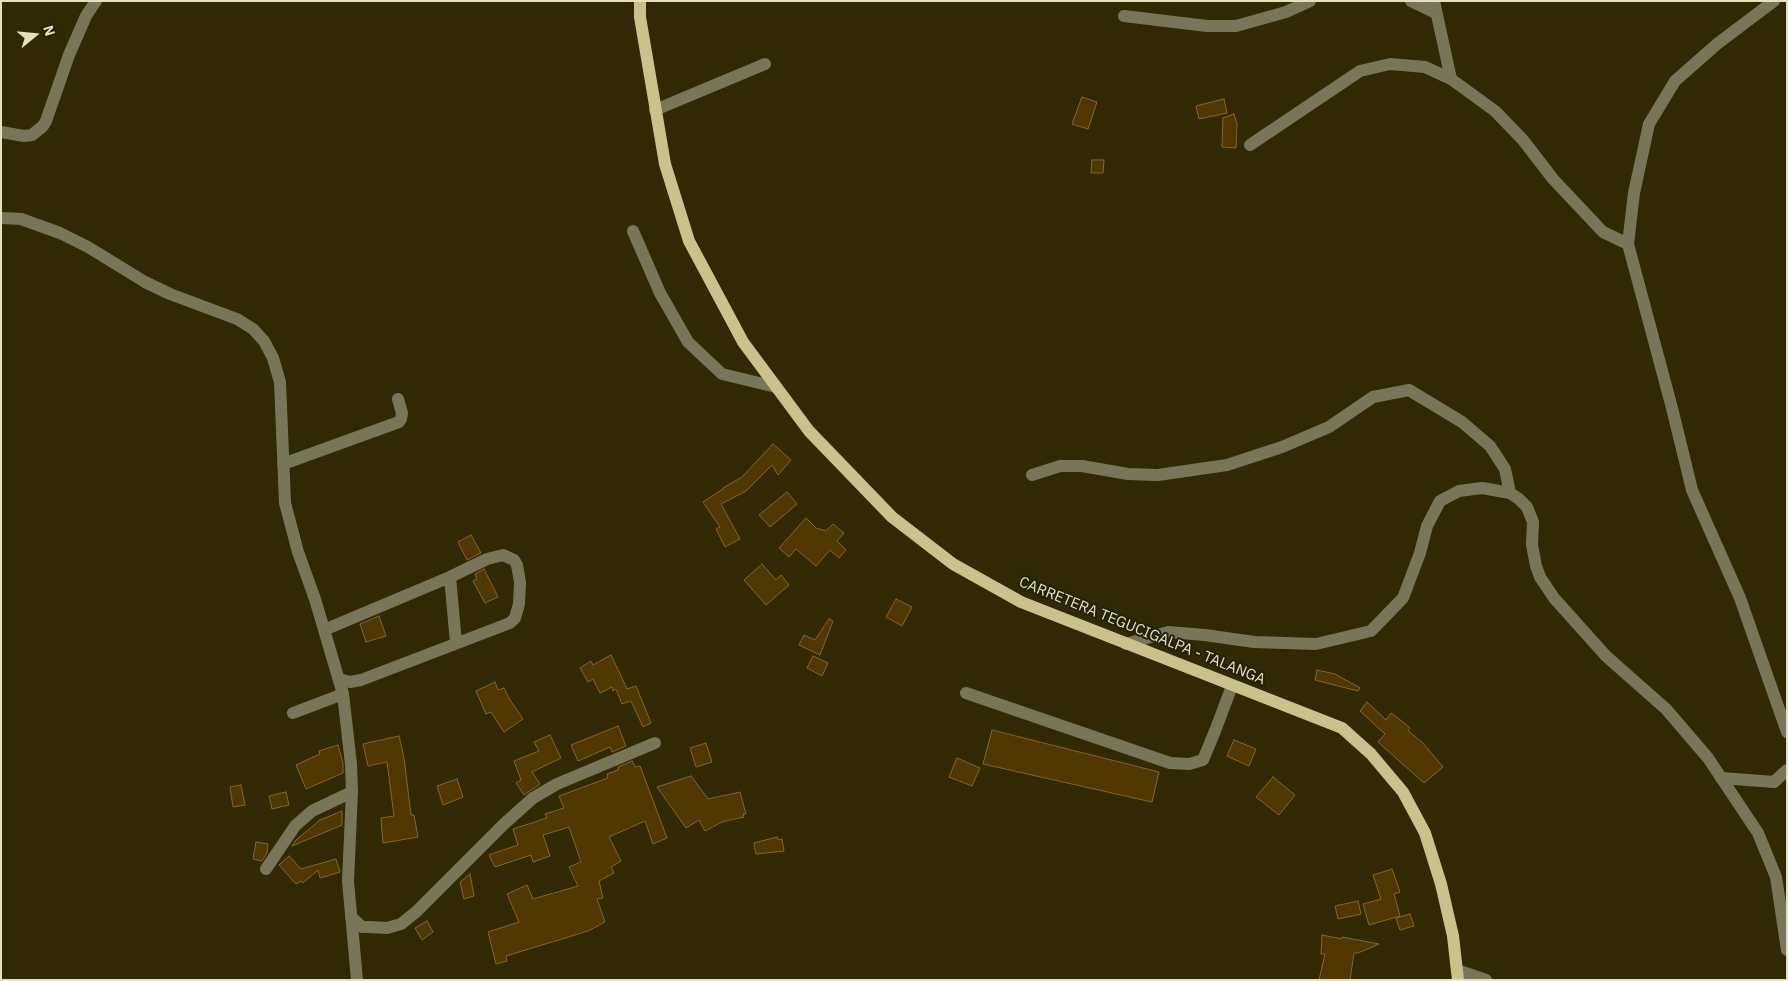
<!DOCTYPE html>
<style>
body{margin:0}
#map{position:relative;width:1788px;height:981px;overflow:hidden;background:#302903;font-family:"IBM Plex Sans",sans-serif}
canvas{display:block}
.frame{position:absolute;inset:0;border:2px solid #e5e0bd;pointer-events:none}
.north{position:absolute;left:10px;top:10px;width:50px;height:50px;-webkit-text-stroke:4px #242009;paint-order:stroke;rotate:73deg;font-size:14px;font-weight:700;line-height:20px;text-align:center;color:#e5e0bd}
.north::after{content:'';display:block;margin:auto;width:18px;height:22px;background:#e5e0bd;clip-path:polygon(50% 0,100% 100%,50% 72%,0 100%)}
</style>
<div id="map">
<canvas width="1788" height="981"></canvas>
<div class="frame"></div>
<div class="north">N</div>
</div>
<script>
const context = document.querySelector('canvas').getContext('2d');
context.lineJoin = 'round';
function fillPath(path, color) { context.fillStyle = color; context.fill(path, 'evenodd'); }
const poly = rows => new Path2D(rows.map(r => 'M' + r).join(''));
function strokePath(path, color, width, dash) { context.strokeStyle = color; context.lineWidth = width; context.lineCap = dash ? 'butt' : 'round'; context.setLineDash(dash || []); context.stroke(path); }
function drawText(font, color, halo, rows, align = 'center') {
  context.font = font + ' "IBM Plex Sans",sans-serif'; context.lineWidth = 4; context.setLineDash([]); context.textBaseline = 'middle'; context.strokeStyle = halo; context.fillStyle = color; for (const [text, x, y, turn = 0] of rows) {
    context.save(); context.translate(x, y); context.rotate((+turn || 0) * Math.PI / 180); context.textAlign = isNaN(turn) ? turn : align; if (halo) context.strokeText(text, 0, 0); context.fillText(text, 0, 0); context.restore();
  }
}
const building = poly([
 [1082,97,1097,102,1088,129,1072,124,1082,97],
 [1224,99,1227,113,1199,119,1196,106,1224,99],
 [1234,114,1237,124,1236,148,1222,147,1223,118,1234,114],
 [1092,160,1104,160,1103,173,1091,173,1092,160],
 [773,444,791,460,778,475,772,465,746,491,721,504,740,539,725,547,716,529,720,527,703,502,723,489,723,488,742,477,773,444],
 [787,492,797,504,770,527,759,515,787,492],
 [806,518,816,528,826,531,833,524,844,533,837,541,846,550,839,558,830,550,816,566,796,549,789,557,779,548,806,518],
 [471,535,481,553,467,560,458,542,471,535],
 [762,564,776,580,781,575,789,585,766,605,744,580,762,564],
 [484,569,498,597,485,603,473,581,477,579,475,574,484,569],
 [896,599,912,607,902,626,886,617,896,599],
 [379,616,386,636,366,642,360,624,379,616],
 [829,619,833,621,820,655,799,645,804,635,815,640,829,619],
 [611,655,627,689,636,686,651,723,643,727,631,701,622,704,616,689,613,691,612,687,600,693,593,679,588,682,580,668,591,661,593,665,611,655],
 [813,656,828,663,822,676,807,668,813,656],
 [1317,670,1335,674,1360,688,1358,691,1315,680,1317,670],
 [495,682,498,690,504,688,510,700,523,719,504,732,491,712,486,714,476,691,495,682],
 [1367,702,1386,720,1391,713,1398,718,1410,728,1408,731,1422,742,1443,767,1424,783,1378,742,1385,734,1360,711,1367,702],
 [618,726,626,746,612,752,610,747,578,761,571,745,618,726],
 [992,730,1159,772,1152,802,983,764,992,730],
 [550,735,561,758,532,772,540,784,524,795,516,783,521,780,514,761,539,751,534,742,550,735],
 [399,736,404,758,411,815,414,815,418,837,383,843,381,818,394,816,387,762,368,766,363,744,399,736],
 [1234,740,1256,749,1249,766,1227,756,1234,740],
 [706,743,712,762,696,767,690,748,706,743],
 [338,745,343,763,343,773,306,789,296,765,320,754,319,751,338,745],
 [957,758,980,768,972,786,949,777,957,758],
 [632,761,635,767,640,766,667,838,653,844,645,821,609,837,621,861,611,867,614,873,599,881,603,898,597,899,605,922,588,931,506,956,507,961,496,964,488,932,519,922,507,894,527,885,533,899,578,886,569,867,581,862,569,827,543,835,550,856,533,862,531,855,495,867,489,855,518,845,513,829,547,818,545,814,564,808,559,796,608,778,607,774,618,770,618,767,632,761],
 [691,776,708,799,740,792,746,814,743,814,744,817,722,822,705,831,699,820,686,828,657,787,691,776],
 [1273,777,1295,795,1279,815,1256,797,1273,777],
 [457,779,463,797,443,805,437,786,457,779],
 [241,785,245,805,233,807,230,787,241,785],
 [286,792,289,805,272,809,269,796,286,792],
 [342,811,342,825,292,846,296,840,320,820,342,811],
 [777,837,778,840,782,839,784,851,756,854,754,843,777,837],
 [256,842,268,844,267,853,262,861,253,859,256,842],
 [289,856,301,869,336,859,340,872,320,878,318,870,303,883,301,881,296,884,279,865,289,856],
 [1392,869,1400,892,1394,894,1400,916,1369,925,1363,904,1381,899,1373,875,1392,869],
 [470,874,474,896,464,899,460,882,470,874],
 [1358,901,1361,914,1338,919,1335,906,1358,901],
 [1410,914,1414,926,1400,930,1396,918,1410,914],
 [427,921,433,932,422,940,415,928,427,921],
 [1322,935,1342,939,1342,937,1379,944,1358,953,1354,953,1350,980,1319,980,1325,954,1321,954,1322,935]
]);
const minor = poly([
 [1411,1,1436,13],
 [1434,1,1451,79],
 [1774,1,1717,44,1675,81,1649,124,1634,193,1628,244,1672,408,1692,490,1740,598,1787,732],
 [1124,16,1207,26,1236,26,1286,12,1310,1],
 [655,110,765,64],
 [1,132,24,136,32,135,43,126,46,121,69,55,86,16,96,1],
 [1250,145,1360,71,1390,64,1425,67,1451,79,1495,111,1523,140,1553,179,1603,232,1628,244],
 [1,218,21,219,60,233,88,247,145,282,170,294,237,319,253,329,264,341,273,358,280,382,285,503,298,552,315,599,343,694,351,764,352,792,348,881,357,980],
 [633,231,660,293,688,342,722,374,776,387],
 [283,464,399,422,401,419,402,413,398,399],
 [1032,475,1060,466,1082,466,1128,474,1158,475,1227,465,1282,447,1329,427,1373,397,1409,390,1462,422,1490,446,1505,469,1510,493],
 [450,577,456,643],
 [324,630,450,577,487,559,503,555,514,560,517,565,520,582,519,604,515,618,510,623,361,680,350,682,339,679],
 [1126,644,1168,632,1205,635,1254,642,1316,644,1371,631,1403,598,1420,553,1427,526,1440,501,1459,491,1482,488,1510,493,1519,499,1527,507,1533,522,1532,545,1536,566,1540,577,1554,598,1606,656,1666,709,1708,758,1758,833,1776,877,1787,950],
 [966,693,1170,763,1189,764,1203,760,1215,731,1232,686],
 [293,713,343,694],
 [1721,778,1774,782,1787,770],
 [266,869,295,826,312,811,352,792],
 [351,917,362,927,368,927,387,928,401,924,416,912,504,824,533,798,557,784,655,743],
 [1457,970,1486,980]
]);
const major = poly([
 [640,1,640,17,665,164,689,241,743,342,809,431,892,517,953,564,1021,602,1342,728,1371,754,1403,792,1425,833,1441,884,1453,936,1458,980]
]);
const streetNames = [
 ["CARRETERA TEGUCIGALPA - TALANGA",1142,631,22]
];
fillPath(building, '#503700');
strokePath(building, '#896625', 1);
strokePath(minor, '#79755b', 12);
strokePath(major, '#cac18b', 12);
drawText('15px', '#e5e0bd', '#242009', streetNames);
</script>
